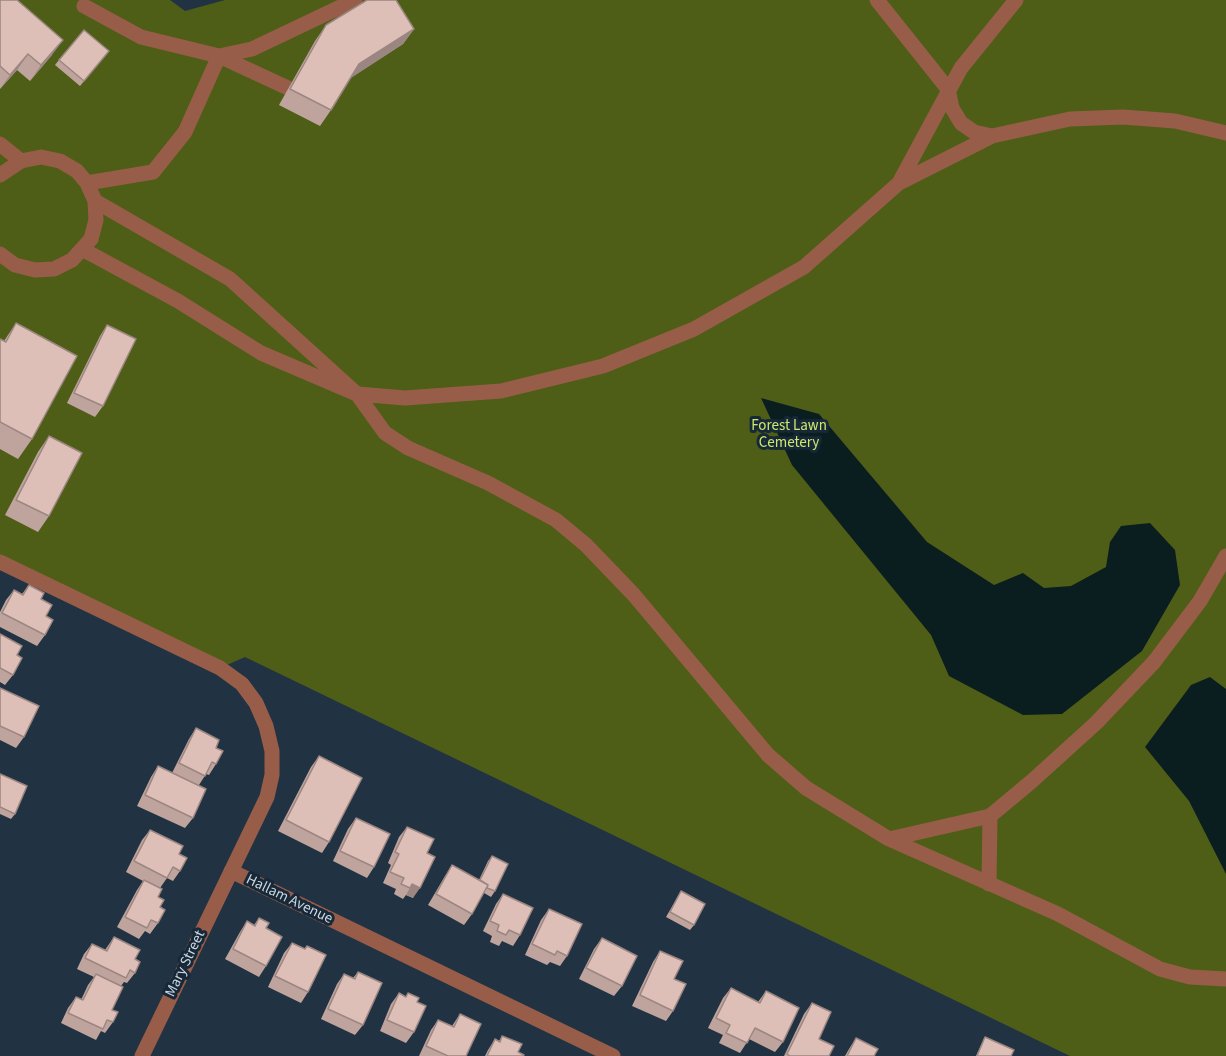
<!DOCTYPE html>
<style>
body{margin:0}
canvas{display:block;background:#213242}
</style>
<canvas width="1226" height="1056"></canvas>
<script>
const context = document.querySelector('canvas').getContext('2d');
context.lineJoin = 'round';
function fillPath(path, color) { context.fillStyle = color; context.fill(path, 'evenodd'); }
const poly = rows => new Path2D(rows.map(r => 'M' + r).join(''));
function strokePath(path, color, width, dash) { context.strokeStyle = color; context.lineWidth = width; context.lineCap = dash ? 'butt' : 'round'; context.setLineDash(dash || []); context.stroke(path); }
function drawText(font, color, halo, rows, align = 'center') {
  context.font = font + ' "Source Sans 3",sans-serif'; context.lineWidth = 6; context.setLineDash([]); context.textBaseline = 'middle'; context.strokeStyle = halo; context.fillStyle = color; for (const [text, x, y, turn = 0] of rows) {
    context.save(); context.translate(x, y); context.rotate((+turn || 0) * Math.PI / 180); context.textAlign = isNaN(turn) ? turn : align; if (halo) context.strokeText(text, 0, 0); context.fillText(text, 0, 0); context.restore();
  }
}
const green = poly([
 [0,0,170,0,185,11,225,0,1226,0,1226,1056,1070,1056,245,657,220,668,0,562]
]);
const water = poly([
 [761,398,819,414,927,542,994,585,1023,573,1044,588,1071,586,1106,567,1110,542,1121,526,1150,523,1175,550,1180,585,1142,651,1062,714,1023,715,949,676,931,635,792,465],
 [1210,677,1226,689,1226,874,1189,801,1145,747,1191,685]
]);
const minor = poly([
 [877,0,948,89,952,108,961,123,974,132,992,136],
 [84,6,141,37,219,56,288,88],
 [0,144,21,161],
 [0,175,21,161,41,157,60,161,77,171,87,183,95,201,96,220,91,239,72,260,54,269,35,270,15,265,0,254],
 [87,183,153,172,185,132,219,56,252,49,355,0],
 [899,183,961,68,1016,0],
 [95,201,230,279,357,394,385,433,408,448,488,483,556,520,586,545,634,595,768,755,806,788,889,839,1058,914,1160,969,1190,977,1226,979],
 [82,249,178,301,261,353,357,394,405,398,501,391,603,366,694,329,804,267,899,183,992,136,1070,119,1123,117,1175,121,1226,133],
 [0,562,220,668,242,684,256,703,266,726,272,751,272,775,267,797,142,1056],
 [889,839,990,816,1032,781,1096,723,1154,662,1200,601,1226,556],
 [231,871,613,1056],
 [989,884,990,816]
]);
const wall = poly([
 [0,0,52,55,30,81,17,70,0,89],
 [326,25,414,29,403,44,350,78,331,110,320,126,279,105,315,41],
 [105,56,80,86,55,65,59,60],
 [16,323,32,439,18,459,0,449,0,339,4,341],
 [107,325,103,406,95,417,67,403,100,336],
 [49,436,49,516,38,532,5,515,38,452],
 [29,585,41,599,46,616,45,635,37,646,0,627,0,612,6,600,14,590,22,594],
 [0,634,17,655,13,675,5,685,0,682],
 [0,688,24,737,16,748,0,740],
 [196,728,216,748,216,764,209,775,206,774,199,785,193,818,185,828,137,806,151,777,158,766,172,773,189,739],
 [319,756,329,842,322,853,278,831,311,767],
 [0,774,15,814,11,819,0,814],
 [356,818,374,867,367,878,333,861,348,829],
 [407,827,427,853,413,898,406,895,403,899,394,894,396,889,383,883,391,865,388,863,399,837],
 [150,830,179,854,180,871,173,881,167,878,160,888,158,897,160,907,158,923,150,934,145,931,139,939,117,927,137,890,143,881,126,872,142,840],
 [492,856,495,891,491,897,484,893,472,914,464,925,428,905,445,876,452,865,479,880,488,861],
 [681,891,694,925,690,930,666,917],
 [503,894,520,935,513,946,502,941,499,946,490,942,492,936,483,931,496,904],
 [549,909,567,956,560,966,550,962,547,965,525,955,541,920],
 [259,918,266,928,266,966,259,977,225,959,240,932,247,921,254,925],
 [114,937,135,959,135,973,127,983,124,982,121,986,112,1010,113,1022,105,1033,101,1031,96,1040,61,1023,68,1008,76,997,81,1000,88,985,94,977,77,969,84,954,92,944,105,950],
 [602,938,622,986,614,996,579,979,594,949],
 [292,943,304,949,307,946,308,992,301,1003,268,987,284,953],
 [660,951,674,979,673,1011,666,1021,632,1006,653,962],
 [358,972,363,1025,355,1035,321,1019,337,984,344,974,353,978],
 [731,988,758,1002,766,991,783,1042,775,1052,749,1039,740,1053,719,1043,723,1035,708,1028,723,998],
 [399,993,405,997,408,993,417,1002,414,1032,406,1043,380,1031,391,1004],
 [812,1003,819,1039,829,1056,784,1056,804,1014],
 [460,1014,466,1056,419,1056,431,1030,438,1020,452,1026],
 [502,1036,518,1052,523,1056,485,1056,488,1050,495,1039,499,1041],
 [985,1037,1011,1056,976,1056,982,1043],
 [856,1038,874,1056,845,1056,849,1049]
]);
const shadedWall = poly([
 [414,29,403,44,348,80,359,64],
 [63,40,52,55,30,81,41,65],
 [28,54,17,70,0,89,10,75],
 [412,884,420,888,413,898,406,895]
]);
const building = poly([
 [0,0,17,0,63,40,41,65,28,54,10,75,0,66,0,0],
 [367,0,396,0,414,29,359,64,331,110,290,89,326,25,367,0],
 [84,30,109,51,84,81,59,60,84,30],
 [16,323,77,356,32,439,0,422,0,339,6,342,16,323],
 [107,325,136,339,103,406,74,393,107,325],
 [49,436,82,453,49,516,16,500,49,436],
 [29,585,44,593,41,599,52,605,46,616,53,620,45,635,2,613,14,590,23,595,29,585],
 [0,634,22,646,17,655,22,658,13,675,0,668,0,634],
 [0,688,39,706,24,737,0,726,0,688],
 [196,728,219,740,216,748,223,751,216,764,212,762,205,776,179,763,196,728],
 [319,756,362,778,329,842,286,820,319,756],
 [158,766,206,789,193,818,145,795,158,766],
 [0,774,27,786,15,814,0,807,0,774],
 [356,818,390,834,374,867,340,851,356,818],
 [407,827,434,839,427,853,435,857,420,888,412,884,410,888,401,884,404,878,390,872,399,854,395,852,407,827],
 [150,830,183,846,179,854,187,858,180,871,173,867,167,878,134,861,150,830],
 [492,856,508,864,495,891,487,888,488,885,480,880,492,856],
 [452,865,488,885,472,914,436,894,452,865],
 [144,880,162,889,158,897,164,900,160,907,165,910,158,923,151,920,147,928,125,917,144,880],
 [681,891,705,904,694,925,670,912,681,891],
 [503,894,533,908,520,935,509,930,506,935,497,931,499,925,490,921,503,894],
 [549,909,582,924,567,956,557,951,555,955,532,944,549,909],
 [259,918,269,923,266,928,282,937,266,966,233,949,247,921,255,926,259,918],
 [114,937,140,950,135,959,140,962,135,973,130,970,126,978,85,958,92,944,107,951,114,937],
 [602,938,637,956,622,986,586,968,602,938],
 [292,943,305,949,307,946,326,955,308,992,275,976,292,943],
 [660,951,683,961,674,979,686,984,673,1011,640,995,660,951],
 [358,972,382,983,363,1025,328,1009,344,974,355,979,358,972],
 [96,974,123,987,112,1010,118,1012,113,1022,107,1020,103,1029,68,1013,76,997,83,1000,96,974],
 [731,988,760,1003,766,991,799,1008,783,1042,755,1028,747,1043,726,1033,730,1025,716,1018,731,988],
 [399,993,406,997,408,993,419,998,417,1002,426,1006,414,1032,387,1020,399,993],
 [812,1003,831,1012,819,1039,834,1046,829,1056,790,1056,787,1054,812,1003],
 [460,1014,481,1024,466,1056,448,1056,426,1046,438,1020,454,1027,460,1014],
 [502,1036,522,1044,518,1052,524,1055,523,1056,487,1056,495,1039,500,1042,502,1036],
 [985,1037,1014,1050,1011,1056,977,1056,985,1037],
 [856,1038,878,1049,874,1056,847,1056,856,1038]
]);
const parkNames = [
 ["Forest Lawn",789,427],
 ["Cemetery",789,444]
];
const streetNames = [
 ["Hallam Avenue",289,900,26],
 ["Mary Street",186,964,-64]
];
fillPath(green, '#4f5e17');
fillPath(water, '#0b1e1f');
strokePath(minor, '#985d49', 15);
fillPath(wall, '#bfa49e');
fillPath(shadedWall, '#9b8681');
fillPath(building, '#debfb8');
strokePath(building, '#9b8681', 1.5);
drawText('15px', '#cde96b', '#172838', parkNames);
drawText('15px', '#ccd7e1', '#172838', streetNames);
</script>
